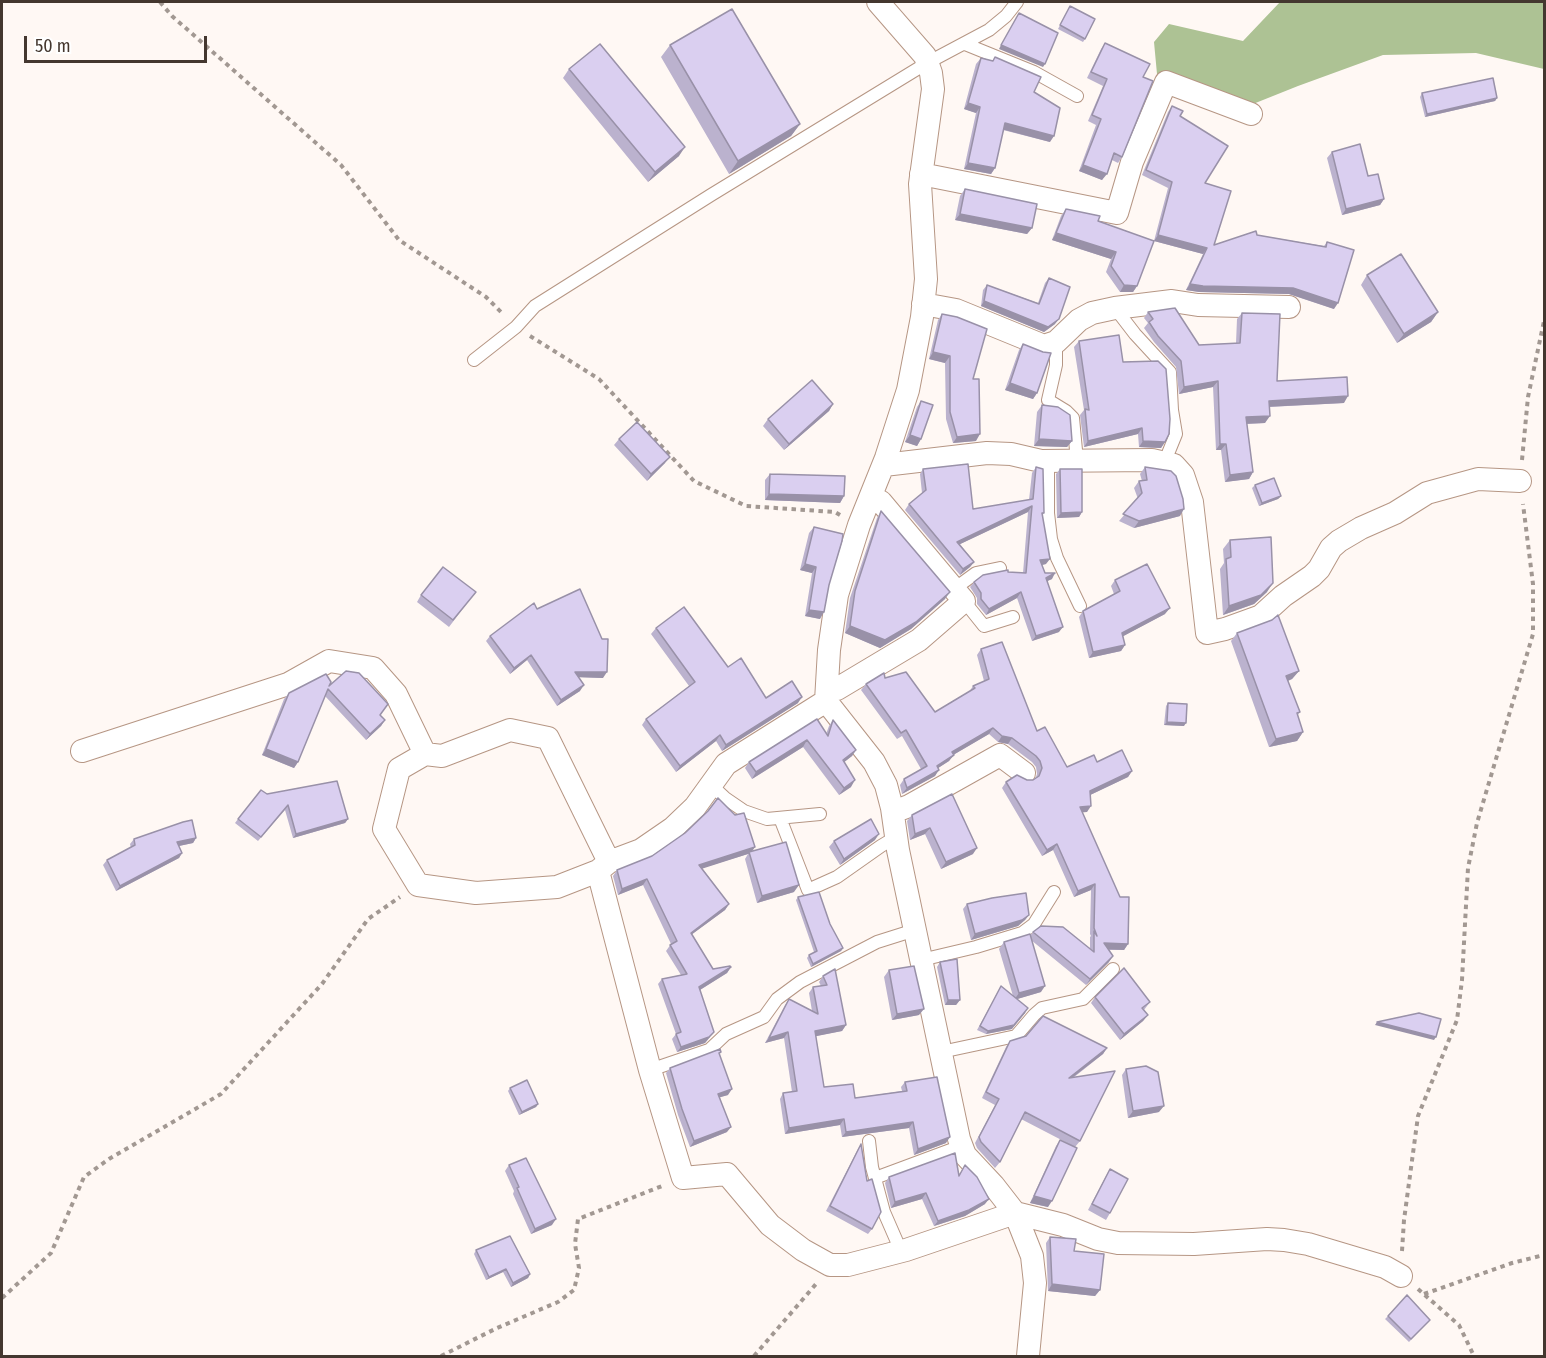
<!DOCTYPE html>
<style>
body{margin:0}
#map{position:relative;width:1546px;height:1358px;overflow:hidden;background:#fff8f4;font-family:"Fira Sans Condensed",sans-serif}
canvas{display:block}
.frame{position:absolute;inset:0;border:3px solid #44372f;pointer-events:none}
.scale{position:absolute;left:24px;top:36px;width:183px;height:27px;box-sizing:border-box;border:3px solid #44372f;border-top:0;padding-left:8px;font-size:18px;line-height:21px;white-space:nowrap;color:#44372f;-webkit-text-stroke:4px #fff;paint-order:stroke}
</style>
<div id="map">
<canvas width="1546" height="1358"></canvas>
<div class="frame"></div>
<div class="scale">50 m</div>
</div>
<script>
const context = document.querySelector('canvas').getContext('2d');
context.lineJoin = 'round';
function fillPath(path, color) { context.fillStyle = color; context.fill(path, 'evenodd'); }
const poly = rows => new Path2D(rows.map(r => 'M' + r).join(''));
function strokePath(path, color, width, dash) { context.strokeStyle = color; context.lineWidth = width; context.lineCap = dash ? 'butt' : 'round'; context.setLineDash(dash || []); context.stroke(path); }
const forest = poly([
 [1280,2,1544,2,1544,69,1476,53,1383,55,1298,86,1253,104,1219,97,1157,74,1154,42,1169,24,1243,41]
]);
const path = poly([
 [160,2,172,16,341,165,399,240,486,297,503,314],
 [530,336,599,379,694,481,746,506,835,512,840,515],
 [1522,460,1528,397,1544,321],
 [1402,1251,1404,1220,1418,1116,1457,1020,1462,980,1468,868,1477,823,1533,634,1533,584,1523,504],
 [1418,1289,1459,1325,1474,1356],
 [1424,1294,1512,1263,1544,1255],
 [2,1298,51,1253,84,1177,109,1159,221,1094,322,984,368,919,400,897],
 [441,1356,497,1328,558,1302,574,1290,579,1268,575,1244,578,1219,662,1186],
 [754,1356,816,1284]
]);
const lane = poly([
 [965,44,1034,72,1077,96],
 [1115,308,1135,334,1170,372,1172,410,1176,434,1165,461],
 [1056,342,1056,365,1048,400,1066,411,1073,418,1077,461],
 [474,360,516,327,535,306,711,195,927,63,989,30,1006,16,1017,2],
 [1048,461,1048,513,1051,539,1057,558,1080,606],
 [954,589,976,573,1000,568],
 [964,601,984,626,1013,617],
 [711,785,725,798,744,811,767,819,820,814],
 [780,818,808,890,837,877,881,846,896,837],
 [921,960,976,947,1022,933,1034,924,1054,892],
 [941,1052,1016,1036,1034,1015,1042,1008,1083,999,1113,969],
 [650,1070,709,1050,726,1034,764,1017,777,999,800,982,877,942,915,930],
 [869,1141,872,1167,884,1212,901,1251],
 [875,1178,961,1146]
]);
const street = poly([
 [878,2,925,56,931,73,933,89,920,184,926,279,922,317,908,390,886,458,859,525,837,595,829,650,826,701,726,764,695,807,673,828,641,850,609,862,598,871,650,1070,683,1178,727,1174,770,1225,803,1250,830,1265,848,1265,906,1250,1015,1213,1032,1256,1035,1283,1028,1356],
 [921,174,1117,213,1132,162,1166,82,1251,114],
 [923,304,956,310,1044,346,1056,342,1079,320,1092,313,1115,308,1172,301,1198,305,1289,307],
 [884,465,987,453,1011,454,1041,461,1152,460,1174,465,1183,475,1192,502,1207,633,1225,629,1261,616,1283,596,1312,576,1319,569,1331,548,1339,541,1361,528,1395,513,1427,493,1478,479,1520,481],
 [828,690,837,689,919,640,964,601,881,502,871,496],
 [826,701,874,762,886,785,892,808,898,850,959,1139,965,1155,994,1186,1015,1213,1063,1225,1098,1239,1118,1243,1194,1244,1267,1239,1284,1240,1308,1244,1385,1267,1401,1276],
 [82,751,288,684,329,661,373,668,396,694,425,754,399,769,384,829,418,885,476,893,557,887,598,871],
 [425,754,442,756,510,730,548,738,609,862],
 [893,812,909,806,1000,755,1024,773]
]);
const wall = poly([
 [1070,6,1085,39,1083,42,1058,29],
 [1105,43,1143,77,1122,157,1118,163,1112,160,1102,180,1079,171,1096,125,1088,121,1103,86,1087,78,1101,49],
 [670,45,800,124,791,136,729,174,661,57],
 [995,57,1034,92,1050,142,1003,130,995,168,991,174,964,169,976,113,964,109,976,64,981,58,993,61],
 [569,69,679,156,648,182,563,78],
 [1422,93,1497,98,1495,101,1425,117,1420,97],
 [1172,106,1180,116,1205,183,1214,245,1257,235,1324,246,1327,242,1334,309,1289,294,1199,292,1186,290,1203,254,1154,241,1168,188,1142,175,1168,112],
 [1332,152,1368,176,1384,199,1380,205,1342,215,1327,158],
 [965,189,1032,228,1027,234,955,220,960,196],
 [1066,209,1098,221,1137,286,1133,292,1120,292,1106,272,1111,259,1052,240,1061,216],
 [1367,275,1438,312,1431,322,1397,343,1361,285],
 [1049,278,1055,324,1044,332,981,306,983,290,987,285,1038,303,1045,283],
 [1148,312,1199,345,1236,343,1237,319,1242,313,1277,381,1344,403,1269,407,1265,423,1247,424,1253,472,1249,479,1225,482,1221,450,1216,450,1213,387,1179,394,1176,367,1154,342,1144,328,1148,323,1144,318],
 [942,314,973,379,976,441,953,443,946,419,945,363,929,359,938,320],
 [1079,341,1123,362,1165,442,1161,448,1139,447,1138,434,1084,447,1080,415,1084,410,1074,347],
 [1023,344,1037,393,1033,399,1005,390,1019,350],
 [921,401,921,439,917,446,905,442,917,407],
 [833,404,829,411,784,450,763,426,768,419],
 [1042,405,1072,441,1067,447,1034,446,1037,412],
 [619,439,665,463,647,481,614,445],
 [1036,467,1044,513,1042,516,1046,564,1042,565,1045,573,1052,579,1047,581,1059,632,1032,641,1017,598,986,615,977,604,977,598,970,587,974,582,1008,572,1023,573,1028,512,960,544,974,562,970,567,960,575,905,510,909,504,922,493,920,474,923,469,973,509,1029,500,1032,473],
 [1145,467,1180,516,1134,528,1119,521,1138,499,1134,488,1139,481,1142,481,1140,474],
 [1060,469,1082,512,1079,517,1057,518,1056,474],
 [770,474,844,496,840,503,765,500,765,480],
 [1255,485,1281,496,1278,499,1259,506,1252,488],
 [881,511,945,599,911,629,880,648,845,633,850,598,877,518],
 [814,527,820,619,805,616,812,573,800,570,809,533],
 [1230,540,1267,592,1254,604,1223,615,1220,569,1224,563,1223,549],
 [1115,580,1165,614,1123,636,1125,645,1121,651,1089,658,1079,617,1083,611,1114,594,1111,586],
 [421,595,471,598,449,627,417,602],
 [537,609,603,678,579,677,580,691,557,706,527,660,510,674,486,641,490,636],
 [656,628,728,667,766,698,798,703,722,751,716,741,676,772,642,725,646,719,689,686,651,634],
 [1237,633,1299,671,1292,679,1288,681,1300,712,1297,716,1303,732,1297,741,1269,747,1231,641],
 [981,649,1037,731,1067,767,1097,762,1132,771,1128,777,1090,795,1087,812,1082,812,1128,944,1124,950,1108,950,1109,962,1086,985,1031,940,1041,992,1017,999,1012,1029,986,1034,977,1030,1001,986,1013,996,999,949,1004,942,1030,936,1033,932,1090,948,1090,937,1091,936,1090,934,1091,890,1074,897,1053,850,1042,856,1002,788,1006,782,1033,780,1036,777,1037,774,1036,767,1032,762,1008,744,998,742,989,734,953,755,949,761,938,768,935,776,902,794,900,785,904,779,921,769,902,736,897,739,861,690,866,684,885,678,935,712,969,692,973,686,984,681,977,655],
 [329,686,380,715,385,720,381,726,366,740,325,696,298,762,294,768,262,755,284,699,289,693],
 [1168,703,1184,726,1164,725,1166,706],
 [833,720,856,750,852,756,844,762,851,787,839,795,803,747,752,779,745,768,749,762,826,734,829,726],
 [267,794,348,819,345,823,293,838,285,810,258,841,235,823,238,819],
 [912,815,973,854,941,869,925,834,910,840,907,821],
 [196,838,193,843,179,846,182,853,179,858,116,891,103,865,107,860,131,848,130,844,134,839],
 [875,840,840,865,829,847,834,841],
 [752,852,794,892,757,903,745,859,748,854,702,868,729,904,725,910,692,934,713,969,731,967,727,973,700,990,710,1037,705,1043,677,1052,672,1039,676,1034,658,984,662,979,681,975,666,951,671,944,643,885,618,895,613,876,617,870],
 [798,897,830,924,843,948,841,951,811,967,807,958,809,955,814,952,796,900],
 [967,904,1029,915,1025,920,1018,926,971,940,963,909],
 [940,962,960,1000,956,1005,945,1005,937,967],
 [889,970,919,1015,892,1020,884,977],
 [823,976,846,1025,842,1031,816,1036,824,1087,855,1098,902,1091,901,1087,905,1082,946,1143,914,1155,909,1128,842,1137,840,1125,785,1134,780,1099,783,1093,792,1092,784,1038,765,1043,785,1005,789,999,812,1011,809,993,813,987,821,986,819,982],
 [1095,997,1150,1002,1144,1010,1148,1015,1143,1021,1120,1040,1091,1003],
 [1010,1041,1107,1048,1103,1054,1073,1078,1080,1141,1075,1147,1021,1119,1000,1162,995,1168,977,1148,975,1143,995,1105,982,1098,1006,1047],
 [721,1052,719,1055,728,1095,720,1097,727,1132,690,1147,678,1115,666,1073,670,1068],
 [1126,1069,1159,1112,1128,1118,1122,1075],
 [510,1088,538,1104,536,1107,519,1115,508,1091],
 [1060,1140,1048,1207,1030,1203,1056,1146],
 [861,1144,872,1229,868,1234,826,1211,858,1149],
 [509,1165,552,1225,531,1234,513,1194,514,1191,505,1171],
 [965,1165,985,1204,965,1216,934,1226,922,1199,891,1208,885,1183,889,1177,959,1175],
 [1110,1169,1110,1213,1106,1220,1088,1210,1106,1176],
 [1050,1237,1074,1251,1100,1290,1095,1296,1048,1291,1046,1243],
 [476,1250,530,1274,528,1278,511,1287,503,1272,486,1280,474,1254],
 [1388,1316,1430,1320,1409,1342,1385,1319]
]);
const shadedWall = poly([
 [1001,45,1045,64,1043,67,999,49],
 [1497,98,1495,101,1425,117,1427,114],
 [968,103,980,107,976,113,964,109],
 [1005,123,1054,136,1050,142,1001,129],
 [800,124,791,136,729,174,738,161],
 [685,147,679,156,648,182,655,172],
 [968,163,995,168,991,174,964,169],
 [1083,165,1107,174,1102,180,1079,171],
 [1384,199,1380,205,1342,215,1346,209],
 [960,214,1032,228,1027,234,955,220],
 [1056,233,1116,252,1111,259,1052,240],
 [1158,235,1207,248,1203,254,1154,241],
 [1190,284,1293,288,1338,303,1334,309,1289,294,1199,292,1186,290],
 [1124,285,1137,286,1133,292,1120,292],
 [984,301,1059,319,1055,324,1044,332,981,306],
 [1438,312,1431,322,1397,343,1404,334],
 [933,352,950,356,945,363,929,359],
 [1218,381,1213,387,1179,394,1184,387],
 [1010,383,1037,393,1033,399,1005,390],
 [1348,396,1344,403,1265,407,1269,401],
 [833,404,829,411,784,450,789,444],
 [1270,416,1265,423,1241,424,1246,417],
 [1142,428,1138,434,1084,447,1088,441],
 [980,434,976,441,953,443,957,437],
 [910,435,921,439,917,446,905,442],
 [1039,439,1072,441,1067,447,1034,446],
 [1143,441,1165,442,1161,448,1139,447],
 [1220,444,1226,444,1221,450,1216,450],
 [670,457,665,463,647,481,651,474],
 [1253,472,1249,479,1225,482,1230,475],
 [769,494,844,496,840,503,765,500],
 [1281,496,1278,499,1259,506,1262,503],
 [1032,506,1028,512,954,547,957,542],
 [1184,509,1180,516,1134,528,1139,521],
 [1082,512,1079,517,1057,518,1061,513],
 [1050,559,1046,564,1037,566,1040,560],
 [974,562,970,567,960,575,963,569],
 [805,564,816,567,812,573,800,570],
 [1055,573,1052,579,1043,583,1046,578],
 [1273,583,1267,592,1254,604,1223,615,1229,606],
 [950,592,945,599,911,629,880,648,845,633,850,626],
 [1021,592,1017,598,986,615,989,609],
 [1170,608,1165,614,1118,639,1122,633],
 [809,610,824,612,820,619,805,616],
 [1063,627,1059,632,1032,641,1036,636],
 [1125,645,1121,651,1089,658,1093,652],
 [531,655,527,660,510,674,514,668],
 [1299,671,1292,679,1280,684,1286,676],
 [575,672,607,672,603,678,571,677],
 [584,685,580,691,557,706,561,700],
 [802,697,798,703,722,751,726,745],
 [385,720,381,726,366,740,370,734],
 [1167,722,1186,723,1184,726,1164,725],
 [993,728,989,734,948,758,952,752],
 [1303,732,1297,741,1269,747,1276,739],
 [720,735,716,741,676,772,680,766],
 [1002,736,1012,738,1008,744,998,742],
 [807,740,803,747,752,779,756,772],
 [266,749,298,762,294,768,262,755],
 [856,750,852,756,838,767,843,760],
 [954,755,949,761,932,772,937,766],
 [939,770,935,776,902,794,907,788],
 [1132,771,1128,777,1086,797,1090,791],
 [855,780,851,787,839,795,844,788],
 [1091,806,1087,812,1076,813,1080,807],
 [348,819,345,823,293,838,296,834],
 [930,828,925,834,910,840,915,834],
 [879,834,875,840,840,865,844,859],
 [196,838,193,843,174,847,177,842],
 [1057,844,1053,850,1042,856,1047,850],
 [755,847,751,853,695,871,699,865],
 [977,848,973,854,941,869,946,862],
 [182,853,179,858,116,891,120,886],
 [647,879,643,885,618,895,622,889],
 [1095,884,1091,890,1074,897,1078,891],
 [799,885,794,892,757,903,762,896],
 [729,904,725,910,687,938,691,933],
 [1029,915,1025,920,1018,926,971,940,975,934],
 [1104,943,1128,944,1124,950,1099,949],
 [843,948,841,951,811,967,813,964],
 [1113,956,1109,962,1086,985,1090,979],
 [731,967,727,973,695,993,699,987],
 [1045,986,1041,992,1014,1000,1019,993],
 [948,1000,960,1000,956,1005,945,1005],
 [924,1009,919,1015,892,1020,897,1014],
 [1026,1012,1012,1029,986,1034,988,1031],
 [1148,1015,1143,1021,1120,1040,1124,1034],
 [1377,1022,1436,1037,1434,1040,1375,1025],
 [846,1025,842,1031,812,1037,815,1031],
 [714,1032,705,1043,677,1052,681,1047],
 [788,1032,784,1038,765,1043,769,1038],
 [1107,1048,1103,1054,1064,1084,1069,1078],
 [732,1089,728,1095,714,1099,718,1094],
 [538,1104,536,1107,519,1115,522,1112],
 [1164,1106,1159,1112,1128,1118,1133,1111],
 [844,1119,840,1125,785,1134,789,1128],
 [913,1122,909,1128,842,1137,846,1132],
 [731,1127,727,1132,690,1147,694,1141],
 [950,1137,946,1143,914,1155,918,1149],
 [926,1193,922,1199,891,1208,895,1202],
 [1034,1196,1052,1201,1048,1207,1030,1203],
 [989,1199,985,1204,965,1216,934,1226,938,1221],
 [556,1219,552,1225,531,1234,535,1229],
 [506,1269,503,1272,486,1280,489,1277],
 [530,1274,528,1278,511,1287,513,1283],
 [1052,1284,1100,1290,1095,1296,1048,1291]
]);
const building = poly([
 [1070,6,1095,19,1085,39,1060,25,1070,6],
 [732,9,800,124,738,161,670,45,732,9],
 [1019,13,1058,33,1045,64,1001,45,1019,13],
 [1105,43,1150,64,1143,77,1153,81,1122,157,1114,153,1107,174,1083,165,1101,119,1092,115,1107,79,1091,72,1105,43],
 [600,44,685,147,655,172,569,69,600,44],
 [995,57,1041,77,1034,92,1060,108,1054,136,1005,123,995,168,968,163,980,107,968,103,981,58,993,61,995,57],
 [1493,78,1497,98,1427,114,1422,93,1493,78],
 [1172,106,1183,111,1180,116,1228,146,1205,183,1231,191,1214,245,1256,231,1257,235,1326,247,1327,242,1354,250,1338,303,1293,288,1203,286,1190,284,1207,248,1158,235,1172,182,1146,170,1172,106],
 [1360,144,1368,176,1378,174,1384,199,1346,209,1332,152,1360,144],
 [965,189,1037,204,1032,228,960,214,965,189],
 [1066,209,1100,216,1098,221,1154,241,1137,286,1124,285,1111,266,1116,252,1056,233,1066,209],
 [1401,254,1438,312,1404,334,1367,275,1401,254],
 [1049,278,1070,287,1059,319,1048,327,984,301,987,285,1039,304,1049,278],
 [1175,308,1199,345,1240,343,1242,313,1280,314,1277,381,1347,377,1348,396,1269,401,1270,416,1246,417,1253,472,1230,475,1226,444,1220,444,1218,381,1184,387,1181,361,1158,336,1149,322,1153,319,1148,312,1175,308],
 [942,314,957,317,987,329,973,379,979,379,980,434,957,437,950,412,950,356,933,352,942,314],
 [1119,335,1123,362,1158,361,1166,369,1170,419,1169,434,1165,442,1143,441,1142,428,1088,441,1085,409,1089,410,1079,341,1119,335],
 [1023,344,1043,352,1051,353,1037,393,1010,383,1023,344],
 [812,380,833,404,789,444,768,419,812,380],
 [921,401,933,405,921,439,910,435,921,401],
 [1042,405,1058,407,1070,415,1072,441,1039,439,1042,405],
 [637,422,670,457,651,474,619,439,637,422],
 [968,464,973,509,1033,499,1036,467,1043,469,1044,513,1042,513,1050,559,1040,560,1045,573,1055,573,1046,578,1063,627,1036,636,1021,592,989,609,981,599,981,593,974,582,983,575,1008,570,1008,572,1026,573,1032,506,957,542,974,562,963,569,909,504,926,490,923,469,968,464],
 [1145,467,1171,471,1176,476,1183,499,1184,509,1139,521,1123,514,1142,493,1139,481,1147,480,1145,467],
 [1060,469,1082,469,1082,512,1061,513,1060,469],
 [770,474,845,476,844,496,769,494,770,474],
 [1274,478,1281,496,1262,503,1255,485,1274,478],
 [881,511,950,592,916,622,885,640,850,626,855,591,881,511],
 [814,527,843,534,842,541,829,585,824,612,809,610,816,567,805,564,814,527],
 [1271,537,1273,583,1261,595,1229,606,1226,559,1231,557,1230,540,1271,537],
 [1147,564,1170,608,1122,633,1125,645,1093,652,1083,611,1120,591,1115,580,1147,564],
 [443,567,476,592,453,620,421,595,443,567],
 [580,589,602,639,608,639,607,672,575,672,584,685,561,700,531,655,514,668,490,636,534,603,537,609,580,589],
 [684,607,728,667,741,658,766,698,792,681,802,697,726,745,720,735,680,766,646,719,695,682,656,628,684,607],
 [1278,615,1299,671,1286,676,1300,712,1297,713,1303,732,1276,739,1237,633,1272,620,1278,615],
 [1002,642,1037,731,1045,727,1067,767,1094,755,1097,762,1122,750,1132,771,1090,791,1091,806,1080,807,1120,897,1129,897,1128,944,1104,943,1113,956,1090,979,1033,932,1041,926,1063,927,1094,952,1094,931,1097,936,1094,928,1095,884,1078,891,1057,844,1047,850,1006,782,1017,775,1027,780,1033,780,1039,776,1042,768,1040,761,1036,756,1012,738,1002,736,993,728,952,752,954,755,937,766,939,770,907,788,904,779,927,766,906,730,901,733,866,684,884,673,885,678,906,672,935,712,975,688,973,686,989,679,981,649,1002,642],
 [346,671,359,673,388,704,380,715,385,720,370,734,328,689,298,762,266,749,289,693,326,674,331,682,329,686,346,671],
 [1168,703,1187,704,1186,723,1167,722,1168,703],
 [817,719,828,736,833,720,856,750,843,760,855,780,844,788,807,740,756,772,749,762,817,719],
 [337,781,348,819,296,834,288,805,261,837,238,819,261,790,267,794,337,781],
 [952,794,977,848,946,862,930,828,915,834,912,815,952,794],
 [718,798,735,815,744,813,755,847,699,865,729,904,691,933,713,969,730,966,731,967,699,987,714,1032,709,1037,681,1047,676,1034,681,1032,662,979,687,974,670,945,677,941,647,879,622,889,617,870,652,856,685,833,708,811,718,798],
 [871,819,879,834,844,859,834,841,871,819],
 [192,820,196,838,177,842,182,853,120,886,107,860,135,845,134,839,183,822,192,820],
 [786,842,799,885,762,896,749,852,786,842],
 [819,892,830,924,843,948,813,964,809,955,817,951,798,897,819,892],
 [1026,893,1029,915,1022,920,975,934,967,904,992,898,1026,893],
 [1030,934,1045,986,1019,993,1004,942,1030,934],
 [957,959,960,1000,948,1000,940,962,957,959],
 [914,966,924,1009,897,1014,889,970,914,966],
 [1124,968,1150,1002,1142,1008,1148,1015,1124,1034,1095,997,1124,968],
 [835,969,846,1025,815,1031,824,1087,853,1084,855,1098,907,1091,905,1082,937,1077,950,1137,918,1149,913,1122,846,1132,844,1119,789,1128,783,1093,797,1091,788,1032,769,1038,789,999,818,1014,813,987,827,985,823,976,835,969],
 [1001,986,1028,1008,1014,1025,988,1031,980,1026,1001,986],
 [1419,1013,1441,1019,1436,1037,1377,1022,1419,1013],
 [1043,1016,1107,1048,1069,1078,1115,1071,1080,1141,1025,1112,1000,1162,981,1142,979,1137,999,1099,986,1092,1010,1041,1026,1036,1043,1016],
 [720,1049,721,1052,719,1053,732,1089,718,1094,731,1127,694,1141,682,1109,670,1068,720,1049],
 [1146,1066,1158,1072,1164,1106,1133,1111,1126,1069,1146,1066],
 [527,1080,538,1104,522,1112,510,1088,527,1080],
 [1060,1140,1077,1148,1052,1201,1034,1196,1060,1140],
 [861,1144,867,1181,872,1179,881,1212,872,1229,830,1206,861,1144],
 [955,1153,959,1176,965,1165,977,1177,989,1199,969,1210,938,1221,926,1193,895,1202,889,1177,955,1153],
 [526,1158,556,1219,535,1229,517,1188,519,1187,509,1165,526,1158],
 [1110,1169,1128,1179,1110,1213,1092,1204,1110,1169],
 [510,1236,530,1274,513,1283,506,1269,489,1277,476,1250,510,1236],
 [1050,1237,1076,1239,1074,1251,1104,1254,1100,1290,1052,1284,1050,1237],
 [1407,1295,1430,1320,1411,1339,1388,1316,1407,1295]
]);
fillPath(forest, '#adc294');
strokePath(lane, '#b69684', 14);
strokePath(street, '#b69684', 24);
strokePath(path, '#a29892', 4, [4.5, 4.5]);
strokePath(lane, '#fff', 12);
strokePath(street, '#fff', 22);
fillPath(wall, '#bbb2ce');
fillPath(shadedWall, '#9991a8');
fillPath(building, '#dacff0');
strokePath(building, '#9991a8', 1.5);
</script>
